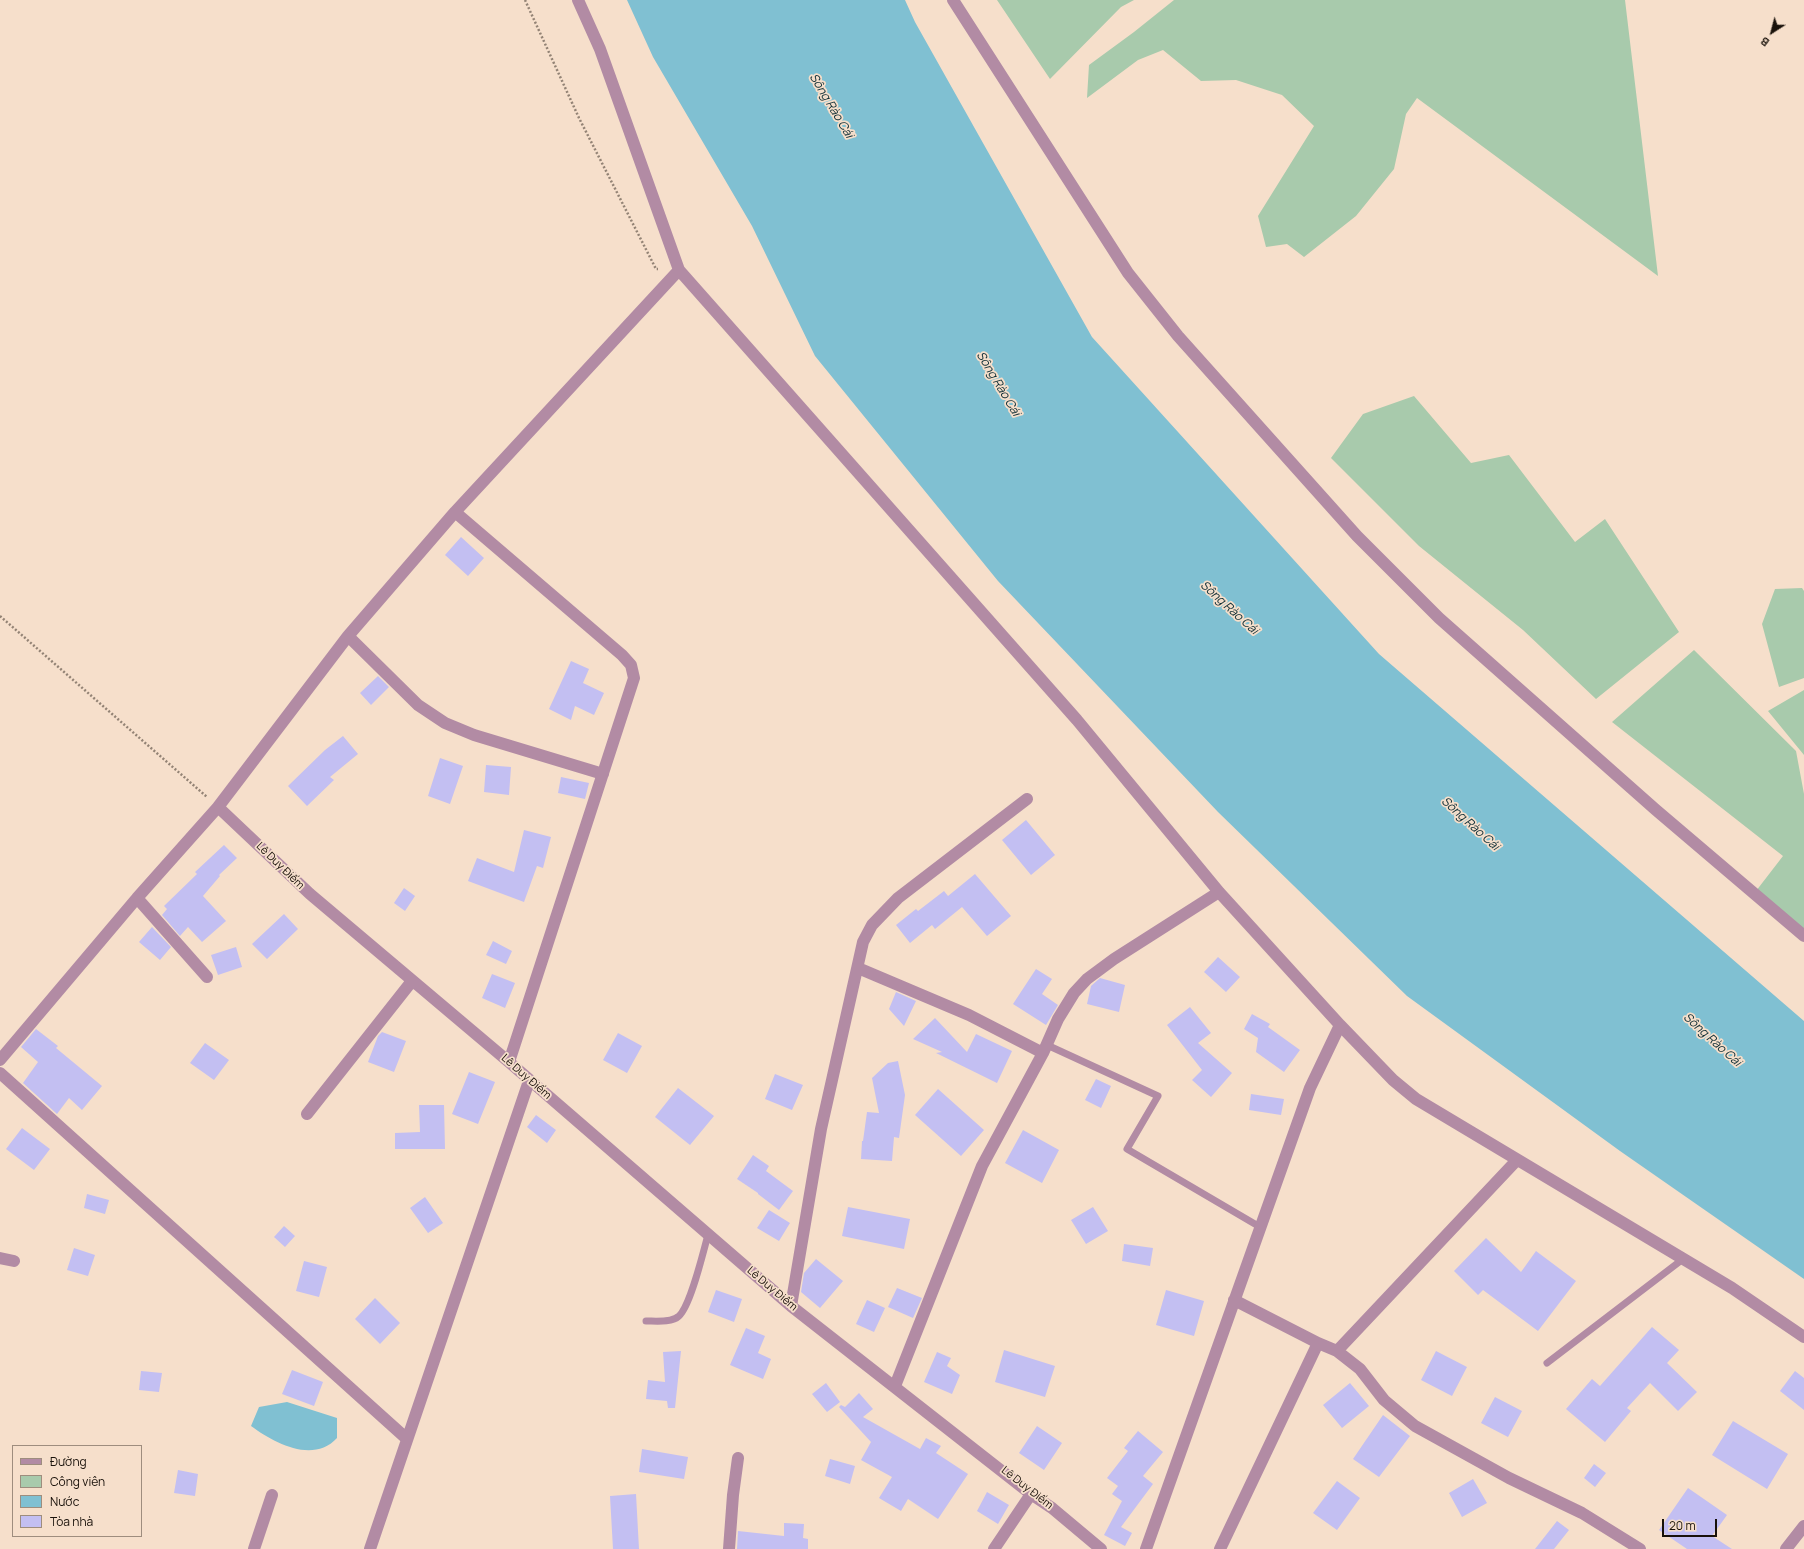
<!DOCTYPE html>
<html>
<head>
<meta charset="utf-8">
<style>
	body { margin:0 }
	#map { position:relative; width:1804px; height:1549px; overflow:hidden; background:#f6dfcb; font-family:Manrope,sans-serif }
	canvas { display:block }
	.legend { position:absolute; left:12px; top:1445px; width:130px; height:92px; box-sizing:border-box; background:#f6dfcb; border:1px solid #9e8d7e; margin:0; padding:5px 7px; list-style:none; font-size:12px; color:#19110a }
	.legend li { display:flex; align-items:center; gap:8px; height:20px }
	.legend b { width:20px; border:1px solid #9e8d7e }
	.north { position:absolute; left:1752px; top:12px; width:40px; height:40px; -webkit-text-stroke:3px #f6dfcb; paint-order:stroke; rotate:216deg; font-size:11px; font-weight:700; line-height:16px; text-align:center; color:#19110a }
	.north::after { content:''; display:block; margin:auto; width:14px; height:18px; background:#19110a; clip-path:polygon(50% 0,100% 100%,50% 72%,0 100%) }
	.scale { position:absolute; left:1662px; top:1519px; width:55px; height:18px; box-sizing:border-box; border:2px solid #19110a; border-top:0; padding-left:5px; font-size:12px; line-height:14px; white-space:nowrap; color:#19110a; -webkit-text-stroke:3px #f6dfcb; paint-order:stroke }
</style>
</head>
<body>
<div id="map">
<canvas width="1804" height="1549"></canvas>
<ul class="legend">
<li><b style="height:5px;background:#b28ba4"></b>Đường</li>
<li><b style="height:11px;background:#a8caac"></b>Công viên</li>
<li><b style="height:11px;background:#80c0d2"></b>Nước</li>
<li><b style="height:11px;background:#c3bff2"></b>Tòa nhà</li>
</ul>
<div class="north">B</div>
<div class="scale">20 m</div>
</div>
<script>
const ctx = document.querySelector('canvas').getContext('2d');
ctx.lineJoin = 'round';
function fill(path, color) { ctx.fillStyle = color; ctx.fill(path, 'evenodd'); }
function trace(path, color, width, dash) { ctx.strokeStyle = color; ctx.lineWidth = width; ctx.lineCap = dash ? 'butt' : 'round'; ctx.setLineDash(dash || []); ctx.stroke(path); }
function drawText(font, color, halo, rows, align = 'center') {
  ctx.font = font + ' Manrope,sans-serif'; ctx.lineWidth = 3.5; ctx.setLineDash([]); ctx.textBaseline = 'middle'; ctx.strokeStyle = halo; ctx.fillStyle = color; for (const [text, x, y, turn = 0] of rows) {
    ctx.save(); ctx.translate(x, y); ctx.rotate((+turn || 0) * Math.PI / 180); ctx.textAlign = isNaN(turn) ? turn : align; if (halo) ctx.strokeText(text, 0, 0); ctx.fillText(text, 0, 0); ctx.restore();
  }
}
fill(new Path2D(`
	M997,0H1134L1121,7L1050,79Z
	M1174,0H1625L1658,276L1417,98L1406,114L1394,169L1356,216L1304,257L1287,244L1266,247L1258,216L1314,126L1282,95L1236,80L1201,81L1163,50L1138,60L1087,98L1089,65L1134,32Z
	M1414,396L1471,463L1509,455L1575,542L1605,519L1679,632L1596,699L1523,630L1419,546L1331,458L1363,414Z
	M1802,588L1804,591V678L1779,687L1762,624L1775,589Z
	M1694,650L1796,751L1804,794V929L1756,891L1783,856L1612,722Z
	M1804,690V755L1768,711Z`), '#a8caac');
fill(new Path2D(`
	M627,0H905L915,22L1092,337L1379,654L1804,1021V1279L1620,1151L1407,996L1218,812L998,581L815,356L752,226L653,57Z
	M287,1402L337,1418V1438C313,1464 274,1443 251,1426L259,1407Z`), '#80c0d2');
fill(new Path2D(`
	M461,537L484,558L468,576L445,555Z
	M571,661L589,669L583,683L604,693L594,715L575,706L571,720L549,709Z
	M378,676L389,687L371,705L360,693Z
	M343,736L358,754L330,777L334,780L307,806L288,786L325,750Z
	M440,758L463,766L450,804L428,796Z
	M486,765L511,767L509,795L484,792Z
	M561,777L589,783L585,799L558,793Z
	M1026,820L1055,855L1031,875L1002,840Z
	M524,830L551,837L543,868L537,866L524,902L468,881L477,858L514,872Z
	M224,845L237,858L219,875L220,876L203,896L226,921L202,942L188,927L180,936L162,915L167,909L164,906L197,874L195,872Z
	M975,874L1011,916L987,936L962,907L935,929L932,925L910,943L896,925L916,909L918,911L944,891L948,896Z
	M404,888L415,896L405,911L394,903Z
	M284,914L298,929L267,959L252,944Z
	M152,927L171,947L160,960L139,942Z
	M493,941L512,951L506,964L486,955Z
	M236,947L242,967L218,975L211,955Z
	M1218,957L1240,977L1226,992L1204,972Z
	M1036,969L1052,979L1042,994L1058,1005L1046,1025L1013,1004Z
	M492,974L515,983L505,1008L482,998Z
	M1100,978L1125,985L1119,1012L1087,1004L1091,986Z
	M896,992L916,1001L904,1026L889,1009Z
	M1190,1007L1211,1033L1198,1043L1232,1073L1211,1097L1192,1080L1202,1070L1167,1025Z
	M1252,1014L1270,1024L1268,1027L1300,1050L1284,1072L1256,1052L1258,1038L1244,1029Z
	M935,1018L967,1052L976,1034L1012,1051L997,1083L936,1053L942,1052L913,1039Z
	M36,1029L58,1046L56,1048L102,1086L82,1110L69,1098L57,1114L23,1083L38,1062L21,1047Z
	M382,1032L406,1041L394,1072L368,1062L378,1036Z
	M618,1033L642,1046L627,1073L603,1060Z
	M205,1043L229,1060L214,1080L190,1063Z
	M898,1061L905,1095L899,1138L894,1137L892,1161L861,1159L862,1141H863L867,1112L879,1113L872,1078L888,1063Z
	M469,1072L495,1082L478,1124L452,1114Z
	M775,1074L803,1085L792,1110L765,1099Z
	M1096,1079L1111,1086L1101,1108L1085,1100Z
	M678,1088L714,1116L690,1145L655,1117Z
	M938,1089L984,1130L961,1156L915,1115Z
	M1251,1094L1284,1099L1281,1115L1249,1110Z
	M419,1105H444L445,1149H395V1133L420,1132Z
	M536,1115L556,1130L547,1143L527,1127Z
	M22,1128L50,1149L34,1170L6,1149Z
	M1023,1130L1059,1150L1042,1183L1005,1163Z
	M753,1155L769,1166L766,1171L793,1191L779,1210L758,1194V1193L737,1179Z
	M87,1194L109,1200L105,1214L84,1208Z
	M425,1197L443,1223L428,1233L410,1208Z
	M848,1207L910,1219L904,1249L842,1236Z
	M1093,1207L1108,1231L1086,1244L1071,1220Z
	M769,1210L790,1223L779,1241L757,1228Z
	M284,1226L295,1236L285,1247L274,1237Z
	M1486,1238L1521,1272L1536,1251L1576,1281L1538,1331L1483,1290L1478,1295L1454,1271Z
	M1124,1244L1153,1248L1150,1266L1122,1261Z
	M74,1248L95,1255L88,1276L67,1270Z
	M816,1259L843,1281L820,1308L801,1292L804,1273Z
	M304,1261L327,1267L319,1297L296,1291Z
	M897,1288L922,1298L913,1318L888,1307Z
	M716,1290L742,1299L734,1322L708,1312Z
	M1166,1290L1204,1301L1194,1336L1156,1325Z
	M375,1298L400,1323L380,1344L355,1319Z
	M867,1300L885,1308L874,1332L856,1324Z
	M1652,1327L1679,1350L1667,1363L1697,1392L1678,1411L1650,1383L1627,1408L1631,1411L1605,1442L1566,1409L1592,1379L1600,1386Z
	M746,1328L765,1336L758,1353L771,1359L763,1379L730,1365Z
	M1004,1350L1055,1366L1045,1397L995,1382Z
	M681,1351L675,1408H668L667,1401L646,1399L648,1380L665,1382L663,1352Z
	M1436,1351L1467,1367L1452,1396L1421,1380Z
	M937,1352L951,1358L947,1366L960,1375L952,1394L924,1382Z
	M292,1370L323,1382L314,1406L282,1394Z
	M141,1371L162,1373L159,1392L139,1390Z
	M1795,1371L1804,1378V1410L1780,1391Z
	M826,1383L840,1402L827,1412L812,1394Z
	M1350,1383L1369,1406L1342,1428L1323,1405Z
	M859,1393L873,1409L863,1417L920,1449L926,1438L941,1446L936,1453L968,1474L938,1519L908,1499L901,1511L879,1498L892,1477L861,1460L871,1442L839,1407L841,1405L845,1407Z
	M1495,1397L1522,1411L1508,1437L1481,1423Z
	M1383,1415L1410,1436L1379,1477L1353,1459Z
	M1733,1421L1788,1454L1767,1489L1712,1455Z
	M1037,1426L1062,1443L1044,1470L1019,1453Z
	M1138,1431L1163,1452L1143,1476L1153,1484L1121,1527L1132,1533L1125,1546L1104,1535L1122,1501L1112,1494L1118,1486L1107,1478L1128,1451L1124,1448Z
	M642,1449L688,1457L684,1479L639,1472Z
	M830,1459L855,1466L850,1484L825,1476Z
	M1594,1464L1606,1473L1595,1487L1584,1478Z
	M178,1470L198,1474L195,1496L174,1493Z
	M1473,1479L1487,1503L1462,1517L1449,1493Z
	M1337,1481L1360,1498L1337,1530L1313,1513Z
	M1688,1488L1727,1515L1712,1536L1732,1549H1687L1659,1530Z
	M987,1492L1009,1505L998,1524L977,1511Z
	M636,1494L639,1549H613L610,1496Z
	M1557,1521L1569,1530L1554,1549H1535Z
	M784,1523L804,1524L803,1538L808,1539V1549H737L738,1531L784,1536Z`), '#c3bff2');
trace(new Path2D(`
	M525,0L579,118L656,269H658
	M0,616L207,797`), '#938375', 2.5, [2, 2]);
trace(new Path2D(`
	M1047,1045L1158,1096L1127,1149L1260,1227
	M646,1321C655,1321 672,1323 679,1316C691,1305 703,1252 708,1235
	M1547,1363L1683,1259`), '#b28ba4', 7);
trace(new Path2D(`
	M578,0L600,49L679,270L1077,720L1219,892L1340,1025L1393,1080L1416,1099L1732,1288L1804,1337
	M953,0L1128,273L1178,336L1357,536L1439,618L1656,810L1804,936
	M455,512L622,655L631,665L634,678L509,1062
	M348,636L418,705L445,723L474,735L603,774
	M218,807L348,636L455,512L679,270
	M137,898L207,977
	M858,968L969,1015L1043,1053
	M0,1060L137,898L218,807L310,894L509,1062L791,1306L1031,1494L1052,1508L1101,1549
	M0,1073L407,1439
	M307,1114L412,981
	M0,1258L14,1261
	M1234,1300L1318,1343L1337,1351L1360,1369L1384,1400L1415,1426L1509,1478L1582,1513L1640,1549
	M791,1306L821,1129L863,942L872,925L898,898L1027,799
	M1337,1351L1517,1160
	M895,1386L982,1166L1043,1053L1058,1019L1074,993L1087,979L1114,959L1219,892
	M254,1549L272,1495
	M370,1549L529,1081
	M729,1549L733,1495L738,1458
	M994,1549L1031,1494
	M1146,1549L1310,1088L1340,1025
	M1220,1549L1318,1343
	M1786,1549L1804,1526`), '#b28ba4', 12);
drawText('11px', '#19110a', '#f6dfcb', [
	["Lê Duy Điếm",280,866,44],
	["Lê Duy Điếm",526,1077,41],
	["Lê Duy Điếm",772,1289,40],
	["Lê Duy Điếm",1027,1488,38]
]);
drawText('italic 12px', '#0e2e36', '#f6dfcb', [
	["Sông Rào Cái",831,106,59],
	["Sông Rào Cái",998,384,59],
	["Sông Rào Cái",1229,608,42],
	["Sông Rào Cái",1470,824,42],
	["Sông Rào Cái",1712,1040,42]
]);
</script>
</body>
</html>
